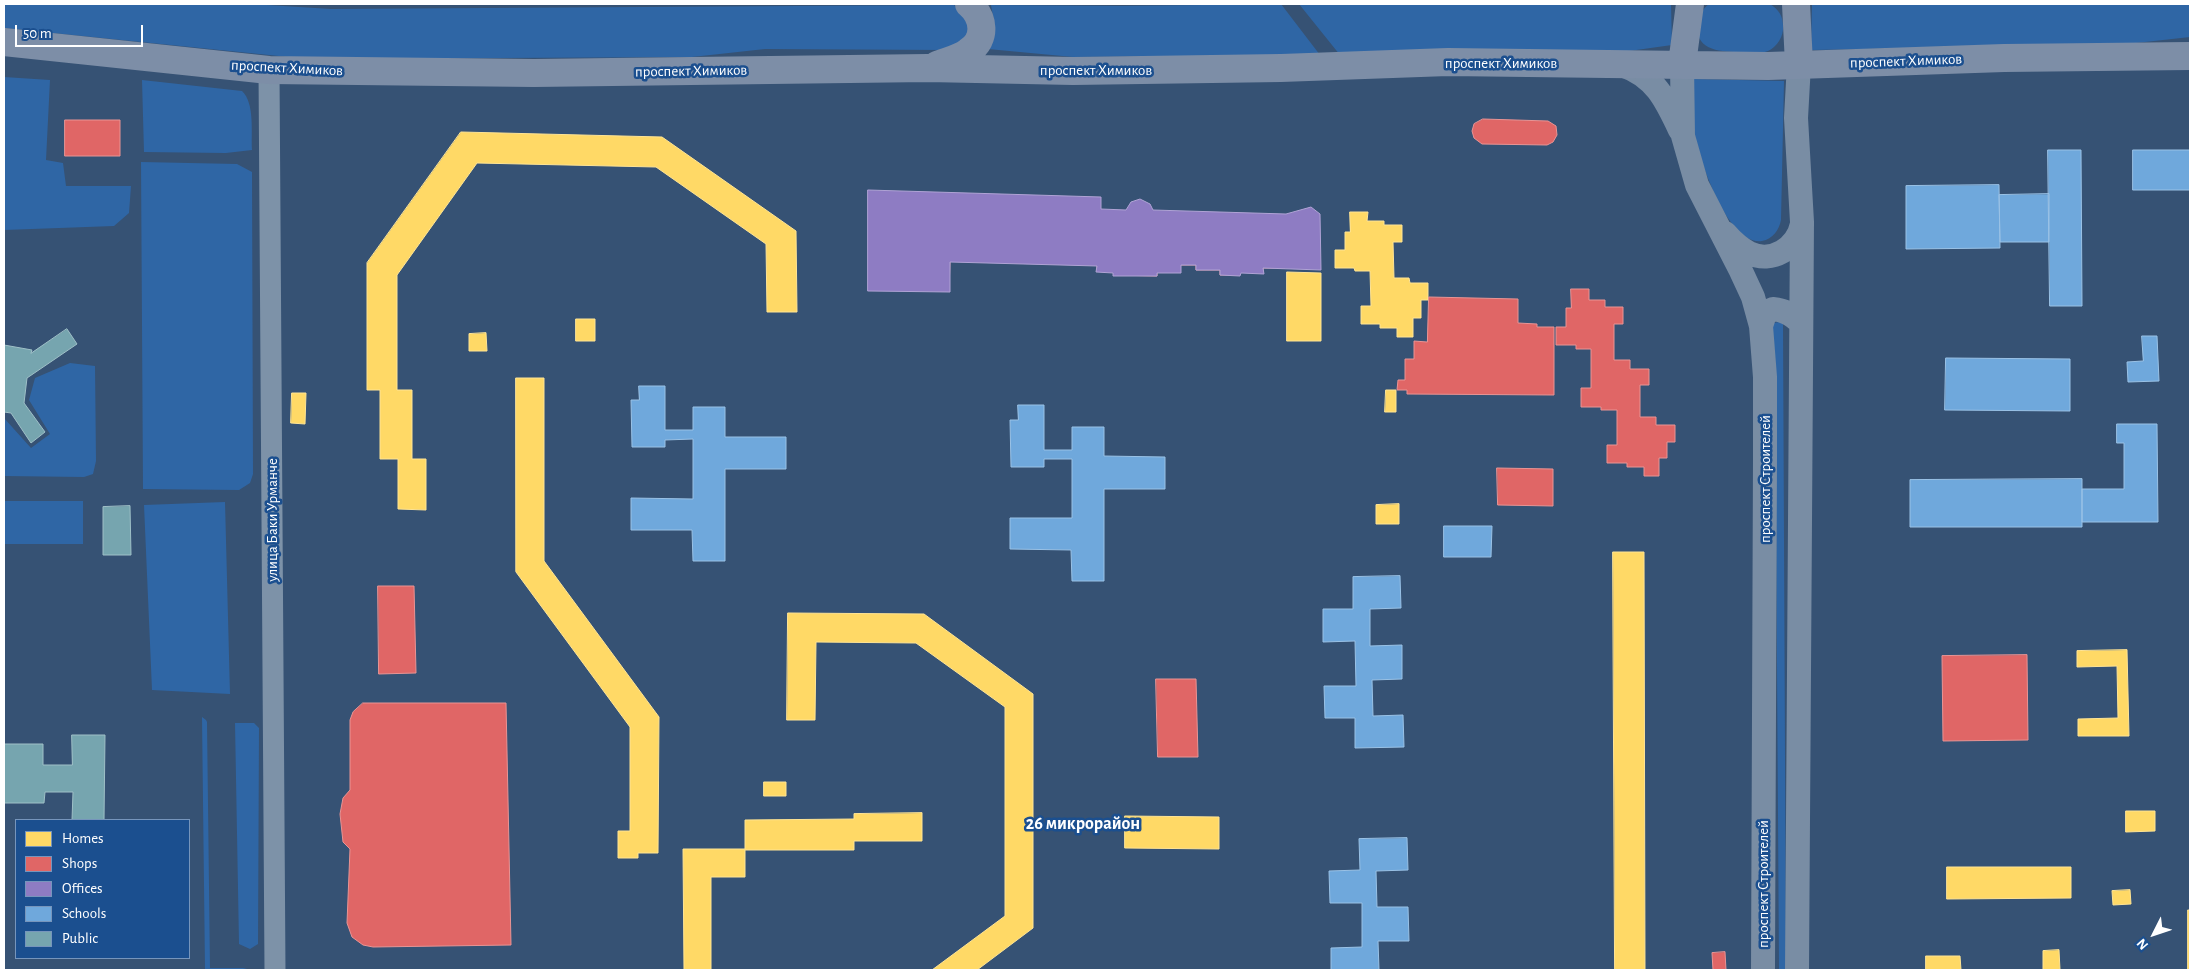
<!DOCTYPE html>
<html>
<head>
<meta charset="utf-8">
<style>
	body { margin:0 }
	#map { position:relative; width:2194px; height:974px; overflow:hidden; background:#365274; font-family:"Alegreya Sans",sans-serif }
	canvas { display:block }
	.frame { position:absolute; inset:0; border:5px solid #fff; pointer-events:none }
	.legend { position:absolute; left:15px; top:819px; width:175px; height:140px; box-sizing:border-box; background:#1b4f8f; border:1px solid #7695bc; margin:0; padding:6px 9px; list-style:none; font-size:15px; color:#fff }
	.legend li { display:flex; align-items:center; gap:10px; height:25px }
	.legend b { width:25px; border:1px solid #7695bc }
	.north { position:absolute; left:2129px; top:909px; width:50px; height:50px; -webkit-text-stroke:4px #1b4f8f; paint-order:stroke; rotate:229deg; font-size:14px; font-weight:700; line-height:20px; text-align:center; color:#fff }
	.north::after { content:''; display:block; margin:auto; width:18px; height:22px; background:#fff; clip-path:polygon(50% 0,100% 100%,50% 72%,0 100%) }
	.scale { position:absolute; left:15px; top:25px; width:128px; height:22px; box-sizing:border-box; border:2px solid #fff; border-top:0; padding-left:6px; font-size:15px; line-height:18px; white-space:nowrap; color:#fff; -webkit-text-stroke:4px #1b4f8f; paint-order:stroke }
</style>
</head>
<body>
<div id="map">
<canvas width="2194" height="974"></canvas>
<div class="frame"></div>
<ul class="legend">
<li><b style="height:14px;background:#ffd966"></b>Homes</li>
<li><b style="height:14px;background:#e06666"></b>Shops</li>
<li><b style="height:14px;background:#8e7cc3"></b>Offices</li>
<li><b style="height:14px;background:#6fa8dc"></b>Schools</li>
<li><b style="height:14px;background:#76a5af"></b>Public</li>
</ul>
<div class="north">N</div>
<div class="scale">50 m</div>
</div>
<script>
const ctx = document.querySelector('canvas').getContext('2d');
ctx.lineJoin = 'round';
function fill(path, color) { ctx.fillStyle = color; ctx.fill(path, 'evenodd'); }
function trace(path, color, width, dash) { ctx.strokeStyle = color; ctx.lineWidth = width; ctx.lineCap = dash ? 'butt' : 'round'; ctx.setLineDash(dash || []); ctx.stroke(path); }
function drawText(font, color, halo, rows, align = 'center') {
  ctx.font = font + ' "Alegreya Sans",sans-serif'; ctx.lineWidth = 5; ctx.setLineDash([]); ctx.textBaseline = 'middle'; ctx.strokeStyle = halo; ctx.fillStyle = color; for (const [text, x, y, turn = 0] of rows) {
    ctx.save(); ctx.translate(x, y); ctx.rotate((+turn || 0) * Math.PI / 180); ctx.textAlign = isNaN(turn) ? turn : align; if (halo) ctx.strokeText(text, 0, 0); ctx.fillText(text, 0, 0); ctx.restore();
  }
}
fill(new Path2D(`
	M4,4H251L331,9L954,5L968,17V40L947,50L765,49L692,57L308,59L4,28Z
	M1281,4L1320,55L1073,57L988,49L995,27L991,5L1121,6Z
	M1299,4H1671L1672,45L1629,51L1340,55Z
	M1709,4H1770C1779,10 1783,16 1783,26C1784,36 1777,47 1768,51C1761,54 1752,52 1745,52C1728,52 1695,53 1698,27C1699,18 1701,10 1709,4Z
	M1812,4H2190V37L2127,44L1811,50Z
	M4,77L50,80L46,160L63,163L66,186H131L129,213L114,226L4,230Z
	M1693,79L1784,81L1781,220C1779,230 1773,239 1762,241C1729,246 1702,166 1696,141C1691,121 1693,99 1693,79Z
	M142,80L242,91C255,103 251,133 252,150L226,153L144,152Z
	M141,162L237,164L252,172L253,474L250,483L239,490L143,489Z
	M1779,322L1783,323L1786,970H1779L1775,355L1771,328L1774,323Z
	M70,363L95,366L96,461L93,474L84,477L4,476V418L31,448L50,434L29,400L35,378Z
	M4,501H83V544H4Z
	M225,502L230,694L152,690L144,505Z
	M202,717L206,720L207,722L210,968H243L251,970H205Z
	M235,723H254L259,728L258,944L250,949L239,944Z`), '#2f66a5');
const homes = new Path2D(`
	M461,132L662,137L796,231L797,312H767L766,244L656,167L477,163L397,275V390H412V459H426V510L398,509V459H380V390H367V263Z
	M1350,212H1368L1367,221H1384V225H1402V242H1393L1394,278H1409L1410,283H1428V300H1421V318H1413V337H1397V328H1380V324H1361V306H1371L1370,271H1355L1354,268H1335V250H1345V232H1350Z
	M1287,272L1321,273V341H1287Z
	M576,319H595V341H576Z
	M486,333L487,351H469V334Z
	M516,378H544V561L659,717L658,853H638V858H618V831H630V727L516,572Z
	M1386,390H1396V412H1385Z
	M292,393H306L305,424L291,423Z
	M1399,504V524H1376V505Z
	M1613,552H1644L1645,970H1615Z
	M788,613L924,614L1033,694V928L977,970H932L1005,916V707L916,643L816,642L815,720H787Z
	M2127,650L2129,736H2078V719L2118,718L2117,666L2077,667V651Z
	M764,782H786V796H764Z
	M2126,811H2155V831L2126,832Z
	M922,813V841H854V850H745V877H711V970H684L683,849H745V820L854,819V814Z
	M1125,816L1219,817V849L1125,848Z
	M1947,867H2071V898L1947,899Z
	M2130,890L2131,904L2113,905L2112,891Z
	M2188,910H2190V970H2188Z
	M2059,950L2060,970H2043V951Z
	M1926,956H1960L1961,970H1926Z`);
fill(homes, '#ffd966');
trace(homes, '#ffe494', 1);
const shops = new Path2D(`
	M1483,119L1548,121L1556,126L1557,135L1553,142L1547,145L1482,144L1474,138L1472,131L1474,124Z
	M65,120H120V156H65Z
	M934,209L980,210L989,215L1009,217L1015,211L1081,213L1087,219L1097,221L1101,227L1109,228L1118,220H1177L1186,226H1193L1200,221H1261L1270,227H1279L1280,239H1284L1285,268H1263V273L1240,272V275H1220V270H1196V265H1180V272H1157V276L1114,275V272L1097,271V265L950,261L949,291L911,290V222H915L916,215H925Z
	M1571,289H1589V300H1605V307H1623V324H1614V360H1630V369H1649V385H1640V417H1656V425H1675V442H1667V458H1659V476H1644V467H1627V463H1607V445H1617V410H1601V407H1581V388H1591V349H1576V345H1556V327H1566V308H1571Z
	M1429,297L1518,299V323L1537,324V327H1554V395L1407,394V390H1397L1398,380H1405V359H1414V341L1427,342Z
	M1497,468L1553,469V506L1498,505Z
	M378,586H414L416,673L379,674Z
	M2027,655L2028,740L1943,741L1942,656Z
	M1156,679H1196L1198,757H1158Z
	M363,703H506L511,945L373,947L363,945L352,937L347,923L350,849L343,842L340,814L343,798L350,790V720L353,712Z
	M1725,952L1726,970H1713L1712,953Z`);
fill(shops, '#e06666');
trace(shops, '#e99494', 1);
const offices = new Path2D(`
	M868,190L1101,197V209L1126,210L1131,202L1140,199L1150,204L1153,210L1286,214L1311,207L1320,214L1321,270L1263,268L1264,274L1241,273L1240,276L1220,275V270H1196V265H1181V273H1157V276H1113V273L1096,272L1097,266L950,262V292L868,291Z`);
fill(offices, '#8e7cc3');
trace(offices, '#b0a3d5', 1);
const schools = new Path2D(`
	M2048,150H2081L2082,306H2050Z
	M2133,150H2190V190H2133Z
	M1999,185L2000,248L1906,249V186Z
	M2049,194V242H2000L1999,195Z
	M2142,336H2157L2159,381L2128,382L2127,362L2143,361Z
	M1946,358L2070,359V411L1945,410Z
	M639,386H665V430H693V407H725V437H786V469H725V561H693L692,530H631V498L693,499V439L665,440V447H632L631,400H639Z
	M1018,405H1044V450H1072V427H1104V456L1165,457V489H1104V581H1072L1071,550L1010,549V518H1072V459H1044V467H1011L1010,420H1018Z
	M2117,424H2157L2158,522H2082V489H2124V443H2117Z
	M2082,479V527H1910V480Z
	M1444,526H1492L1491,557H1444Z
	M1400,576L1401,608L1370,609V646L1402,645V679L1372,680L1373,716L1403,715L1404,747L1355,748V718H1325L1324,686H1356L1355,641L1323,642V609H1353V577Z
	M1407,838L1408,870L1376,871L1377,907H1408L1409,941H1378L1379,970H1331V948L1362,947V903H1330L1329,871L1360,870L1359,839Z`);
fill(schools, '#6fa8dc');
trace(schools, '#9ac2e6', 1);
const public = new Path2D(`
	M67,329L77,344L27,378L24,403L45,432L31,443L11,413L4,412V345L32,350L31,353Z
	M130,506L131,555H103V507Z
	M72,735H105L104,820H72L73,792H45L44,803H4V744H43V765H72Z`);
fill(public, '#76a5af');
trace(public, '#9fc0c7', 1);
trace(new Path2D(`
	M269,70L275,970`), '#7d92a8', 21);
trace(new Path2D(`
	M1682,64L1683,136L1697,185L1740,269L1753,297L1761,326L1765,377V458L1763,970
	M1622,65C1655,76 1666,100 1680,130
	M1725,233C1732,241 1739,248 1749,253C1772,264 1797,248 1802,224
	M1761,326L1765,314L1773,309C1785,310 1792,315 1801,323
	M1797,970L1802,222L1796,118L1799,64`), '#798da4', 24);
trace(new Path2D(`
	M1796,4L1799,64
	M4,42L269,70L534,73L928,68L1073,71L1281,68L1448,62L1768,66L2004,58L2190,56
	M1682,64L1690,4
	M937,65C947,61 961,58 969,51C987,39 984,17 969,4`), '#7d8ea7', 28);
drawText('15px', '#fff', '#1b4f8f', [
	["проспект Химиков",1906,61,-2],
	["проспект Химиков",1501,63],
	["проспект Химиков",287,68,3],
	["проспект Химиков",1096,70],
	["проспект Химиков",691,71,-1],
	["проспект Строителей",1765,479,-90],
	["улица Баки Урманче",272,520,-90],
	["проспект Строителей",1763,884,-90]
]);
drawText('bold 18px', '#fff', '#1b4f8f', [
	["26 микрорайон",1083,824]
]);
</script>
</body>
</html>
